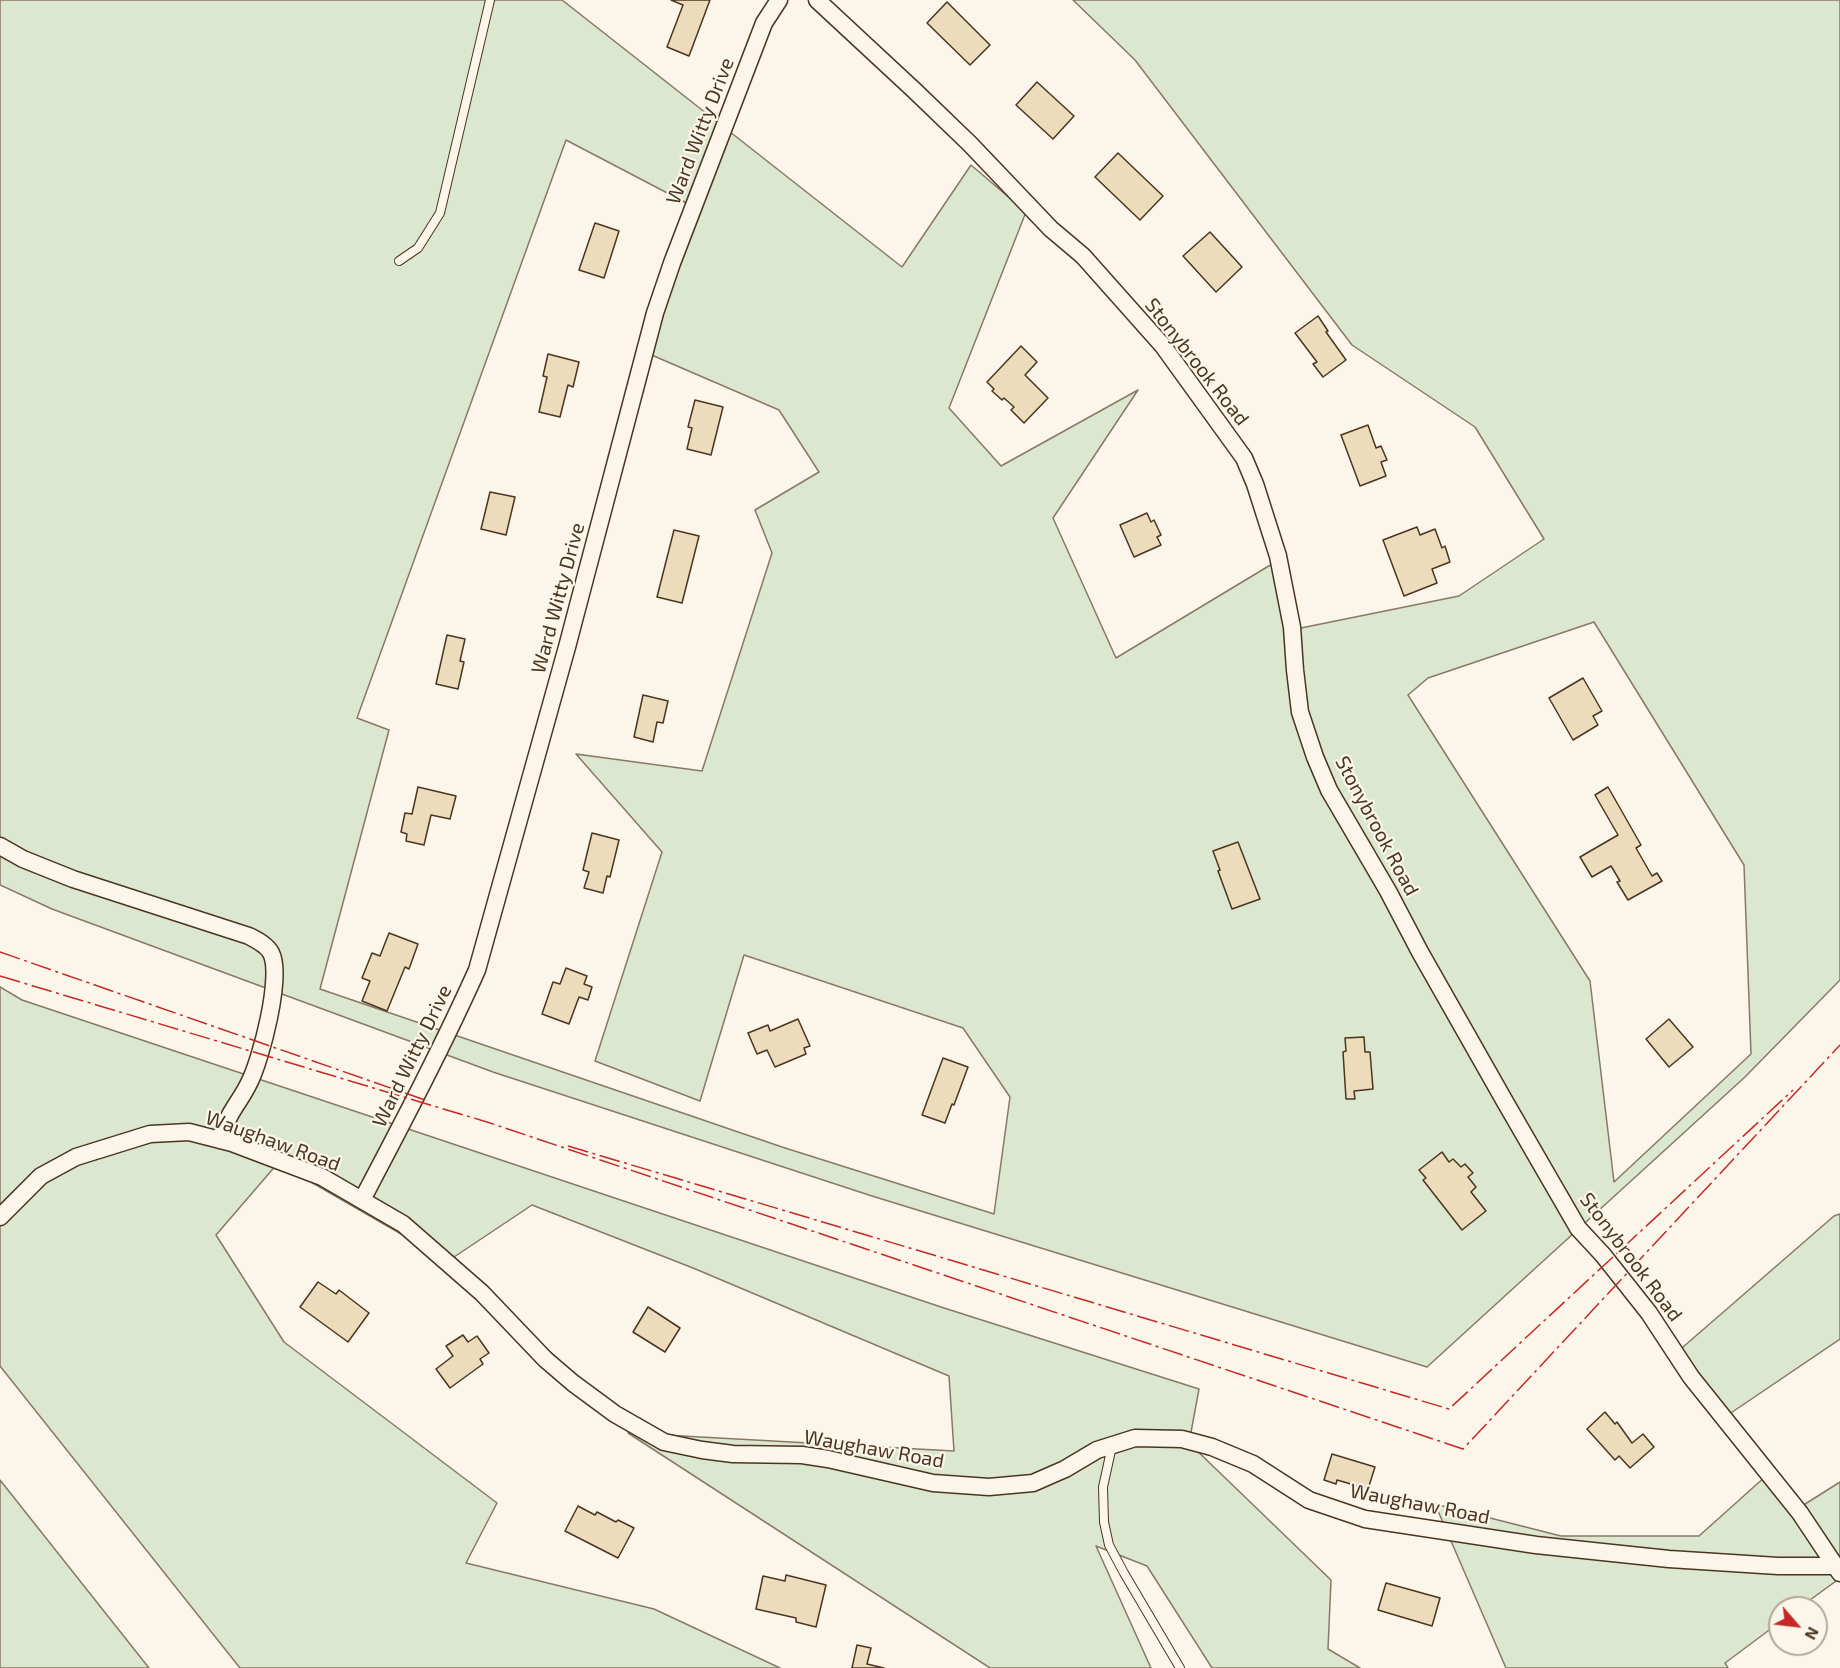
<!DOCTYPE html>
<html>
<head>
<meta charset="utf-8">
<style>
	body { margin:0 }
	#map { position:relative; width:1840px; height:1668px; overflow:hidden; background:#fbf6e9; font-family:"Exo 2",sans-serif }
	canvas { display:block }
	.north { position:absolute; left:1768px; top:1596px; width:60px; height:60px; box-sizing:border-box; background:#fbf6e9; border:2px solid #b4a999; border-radius:50%; rotate:118deg; font-size:16px; font-weight:700; line-height:24px; text-align:center; color:#4a3520 }
	.north::after { content:''; display:block; margin:auto; width:21px; height:27px; background:#c62828; clip-path:polygon(50% 0,100% 100%,50% 72%,0 100%) }
</style>
</head>
<body>
<div id="map">
<canvas width="1840" height="1668"></canvas>
<div class="north">N</div>
</div>
<script>
const ctx = document.querySelector('canvas').getContext('2d');
ctx.lineJoin = 'round';
function fill(path, color) { ctx.fillStyle = color; ctx.fill(path, 'evenodd'); }
function trace(path, color, width, dash) { ctx.strokeStyle = color; ctx.lineWidth = width; ctx.lineCap = dash ? 'butt' : 'round'; ctx.setLineDash(dash || []); ctx.stroke(path); }
function drawText(font, color, halo, rows, align = 'center') {
  ctx.font = font + ' "Exo 2",sans-serif'; ctx.lineWidth = 4.5; ctx.setLineDash([]); ctx.textBaseline = 'middle'; ctx.strokeStyle = halo; ctx.fillStyle = color; for (const [text, x, y, turn = 0] of rows) {
    ctx.save(); ctx.translate(x, y); ctx.rotate((+turn || 0) * Math.PI / 180); ctx.textAlign = isNaN(turn) ? turn : align; if (halo) ctx.strokeText(text, 0, 0); ctx.fillText(text, 0, 0); ctx.restore();
  }
}
const green = new Path2D(`
	M0,0H562L902,267L971,165L1026,212L949,408L1001,466L1138,390L1053,518L1116,658L1277,561L1291,630L1459,596L1544,539L1475,427L1352,345L1135,60L1073,0H1840V980L1745,1077L1427,1367L872,1196L493,1072L52,909L0,885ZM566,140L696,208L647,353L779,410L819,472L755,510L772,553L702,771L576,754L662,852L595,1061L700,1101L744,955L963,1028L1010,1097L994,1214L782,1147L320,989L389,730L357,718ZM1594,622L1744,865L1751,1054L1614,1182L1590,981L1408,695L1428,678Z
	M0,987L22,1000L944,1308L1199,1389L1189,1443L1331,1580L1328,1649L1360,1668H1212L1147,1566L1096,1546L1151,1668H990L628,1433L954,1451L949,1376L693,1268L532,1205L448,1261L278,1163L216,1235L284,1342L497,1503L466,1563L654,1609L780,1668H240L0,1366Z
	M1840,1214V1339L1722,1419L1675,1354L1834,1216Z
	M1766,1476L1794,1511L1840,1482V1578L1799,1608H1780V1622L1725,1663L1728,1668H1506L1435,1504L1561,1536H1699Z
	M0,1480L149,1668H0Z`);
fill(green, '#dce7d0');
trace(green, '#887966', 1.5);
const building = new Path2D(`
	M671,0H710L689,56L667,47L683,5Z
	M947,2L990,45L970,65L927,23Z
	M1037,82L1074,116L1053,139L1016,105Z
	M1118,153L1163,196L1140,220L1095,177Z
	M595,223L619,231L604,278L579,270Z
	M1210,232L1242,267L1216,292L1183,256Z
	M1318,316L1328,331L1326,332L1346,360L1323,377L1313,364L1317,362L1295,333Z
	M1021,346L1037,362L1025,375L1048,398L1024,423L1011,410L1014,407L1004,398L1002,400L992,391L994,389L987,382Z
	M548,354L579,362L573,387L568,385L560,417L539,412L547,377L543,376Z
	M695,400L723,407L711,455L687,449L692,428L688,427Z
	M1368,425L1376,448L1381,446L1387,460L1381,462L1386,476L1360,486L1341,435Z
	M490,492L515,497L506,535L481,529Z
	M1147,513L1151,522L1154,520L1161,535L1157,537L1161,545L1134,557L1120,525Z
	M1417,527L1420,535L1435,529L1442,548L1445,546L1450,562L1432,569L1437,583L1404,596L1383,540Z
	M674,530L699,536L682,603L657,597Z
	M447,635L465,639L460,661L464,662L458,689L436,684Z
	M1583,678L1602,711L1593,716L1598,725L1573,740L1549,698Z
	M643,695L668,701L663,723L657,722L653,742L634,737Z
	M418,787L456,796L450,819L431,815L424,845L406,841L407,834L401,832L405,813L412,814Z
	M1608,787L1641,845L1636,848L1652,876L1657,873L1662,881L1628,900L1617,882L1620,881L1611,866L1592,877L1580,857L1618,835L1595,795Z
	M592,833L619,840L610,877L607,876L603,893L584,888L589,872L583,870Z
	M1238,842L1260,899L1232,909L1218,871L1220,870L1213,851Z
	M389,933L418,944L409,969L405,967L387,1011L362,1001L370,981L362,978L372,953L380,956Z
	M566,968L587,976L584,984L592,987L588,1000L579,997L569,1024L542,1014L553,982L560,984Z
	M798,1019L810,1046L804,1048L806,1054L775,1067L767,1050L757,1054L748,1033L768,1025L770,1031Z
	M1669,1019L1693,1047L1669,1067L1646,1039Z
	M1364,1037L1365,1052H1370L1373,1089L1354,1091L1355,1099H1346L1343,1052L1346,1051L1345,1038Z
	M943,1058L968,1067L954,1105L952,1104L945,1123L922,1115Z
	M1442,1152L1449,1162L1453,1159L1461,1167L1465,1164L1473,1173L1468,1177L1476,1187L1471,1192L1486,1211L1462,1230L1423,1180L1426,1178L1419,1170Z
	M318,1282L336,1294L339,1290L369,1313L348,1342L300,1307Z
	M648,1307L680,1328L665,1352L633,1332Z
	M463,1335L468,1342L477,1336L489,1353L480,1359L483,1364L450,1388L436,1369L453,1356L446,1346Z
	M1605,1412L1615,1424L1617,1422L1632,1443L1643,1434L1654,1447L1630,1468L1619,1456L1615,1460L1587,1429Z
	M1332,1454L1375,1467L1368,1489L1337,1480L1336,1484L1324,1480Z
	M578,1506L595,1515L597,1512L616,1522L618,1520L634,1528L618,1558L565,1531Z
	M786,1575L826,1585L816,1627L796,1622V1618L756,1609L763,1576L785,1581Z
	M1386,1583L1440,1598L1432,1626L1378,1610Z
	M857,1645L871,1648L867,1664L884,1668H852Z`);
fill(building, '#ecdcbc');
trace(building, '#4a3520', 1.5);
const service = new Path2D(`
	M399,261L418,248L440,213L490,0
	M1112,1446L1103,1487L1104,1522L1109,1545L1124,1573L1180,1668`);
const minor = new Path2D(`
	M817,0L915,91L970,144L1051,229L1083,256L1163,346L1244,458L1255,484L1278,556L1292,627L1295,670L1300,712L1315,757L1329,790L1388,891L1420,952L1504,1100L1578,1228L1603,1255L1649,1313L1691,1377L1800,1513L1840,1573
	M0,846L23,859L73,879L249,936C257,940 267,945 271,953C283,975 261,1060 249,1083C244,1094 236,1104 230,1115C226,1123 223,1132 220,1140
	M362,1200C402,1124 442,1048 477,970L567,647L655,313L672,263L764,23L779,0
	M0,1217L41,1176L76,1157L150,1134L189,1132L232,1143L322,1177L403,1224L482,1293L545,1359L573,1383L615,1414L664,1442L702,1450L733,1454L802,1455L828,1459L933,1483L989,1487L1033,1483L1065,1469L1097,1450L1135,1438L1182,1439L1212,1447L1253,1464L1309,1500L1365,1519L1536,1545L1669,1559L1778,1566H1835`);
trace(service, '#4a3520', 10);
trace(minor, '#4a3520', 19);
trace(service, '#fbf6e9', 8);
trace(minor, '#fbf6e9', 16);
trace(new Path2D(`
	M0,952L428,1101
	M0,976L487,1122L1463,1449L1840,1045
	M568,1146L1449,1409L1793,1090`), '#c62828', 1.5, [21, 4.5, 3, 4.5]);
drawText('20px', '#4a3520', '#fbf6e9', [
	["Ward Witty Drive",700,131,-69],
	["Stonybrook Road",1197,362,52],
	["Ward Witty Drive",558,598,-75],
	["Stonybrook Road",1377,826,62],
	["Ward Witty Drive",412,1056,-64],
	["Waughaw Road",273,1141,20],
	["Stonybrook Road",1631,1257,53],
	["Waughaw Road",874,1449,10],
	["Waughaw Road",1420,1504,11]
]);
</script>
</body>
</html>
